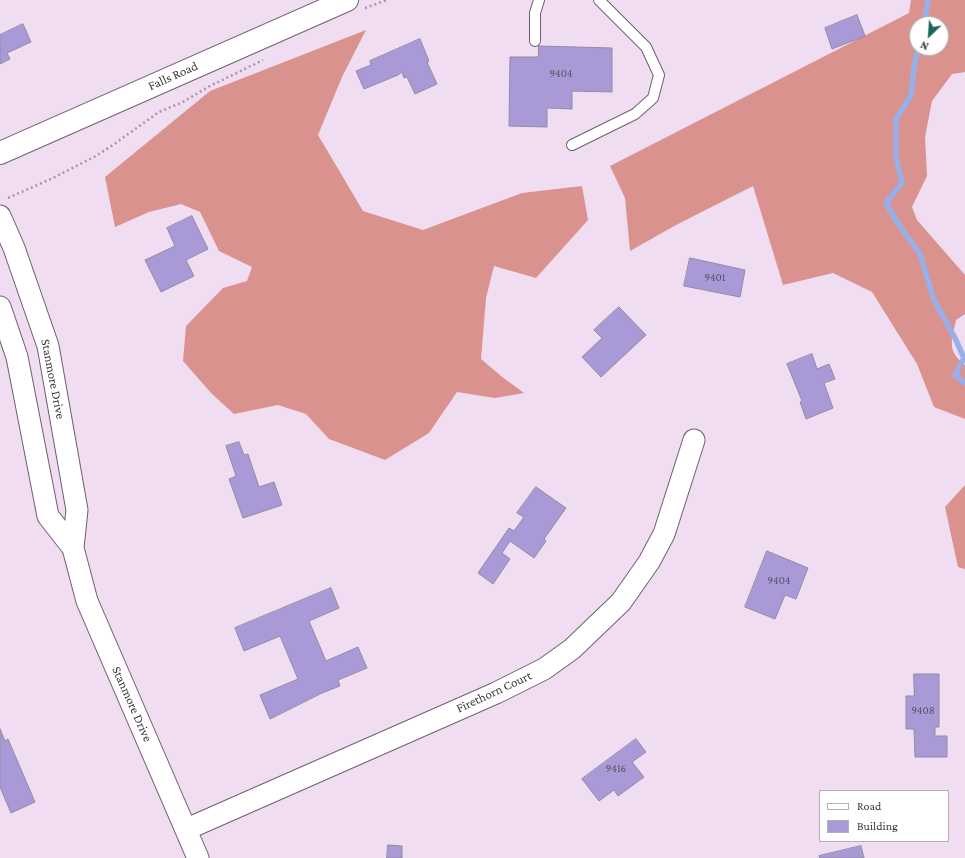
<!DOCTYPE html>
<html>
<head>
<meta charset="utf-8">
<style>
	body { margin:0 }
	#map { position:relative; width:965px; height:858px; overflow:hidden; background:#f0ddf1; font-family:"Crimson Pro",serif }
	canvas { display:block }
	.legend { position:absolute; left:819px; top:790px; width:130px; height:52px; box-sizing:border-box; background:#fff; border:1px solid #b3afb3; margin:0; padding:5px 7px; list-style:none; font-size:12px; color:#403841 }
	.legend li { display:flex; align-items:center; gap:8px; height:20px }
	.legend b { width:20px; border:1px solid #b3afb3 }
	.north { position:absolute; left:909px; top:16px; width:40px; height:40px; box-sizing:border-box; background:#fff; border:1px solid #b3afb3; border-radius:50%; rotate:205deg; font-size:11px; font-weight:700; line-height:16px; text-align:center; color:#403841 }
	.north::after { content:''; display:block; margin:auto; width:14px; height:18px; background:#1d655a; clip-path:polygon(50% 0,100% 100%,50% 72%,0 100%) }
</style>
</head>
<body>
<div id="map">
<canvas width="965" height="858"></canvas>
<ul class="legend">
<li><b style="height:5px;background:#fff"></b>Road</li>
<li><b style="height:11px;background:#a99ad7"></b>Building</li>
</ul>
<div class="north">N</div>
</div>
<script>
const ctx = document.querySelector('canvas').getContext('2d');
ctx.lineJoin = 'round';
function fill(path, color) { ctx.fillStyle = color; ctx.fill(path, 'evenodd'); }
function trace(path, color, width, dash) { ctx.strokeStyle = color; ctx.lineWidth = width; ctx.lineCap = dash ? 'butt' : 'round'; ctx.setLineDash(dash || []); ctx.stroke(path); }
function drawText(font, color, halo, rows, align = 'center') {
  ctx.font = font + ' "Crimson Pro",serif'; ctx.lineWidth = 4; ctx.setLineDash([]); ctx.textBaseline = 'middle'; ctx.strokeStyle = halo; ctx.fillStyle = color; for (const [text, x, y, turn = 0] of rows) {
    ctx.save(); ctx.translate(x, y); ctx.rotate((+turn || 0) * Math.PI / 180); ctx.textAlign = isNaN(turn) ? turn : align; if (halo) ctx.strokeText(text, 0, 0); ctx.fillText(text, 0, 0); ctx.restore();
  }
}
fill(new Path2D(`
	M911,0H965V72L952,74L932,101L925,137L927,176L912,207L917,220L965,275V314L956,320C952,341 946,350 965,365V419L934,407L917,364L872,292L833,273L783,285L753,186L676,225L630,251L625,198L610,166L909,13ZM917,24H941V48H917Z
	M366,30L342,77L318,135L363,211L423,230L522,193L582,186L588,220L536,278L494,266L486,298L481,359L501,376L524,393L495,398L457,392L429,433L385,460L329,439L306,414L278,405L234,414L212,394L183,361L186,326L223,288L247,281L252,267L219,251L200,212L181,204L149,212L115,227L105,177L210,91Z
	M965,485V569L958,567L945,507Z`), '#da928f');
trace(new Path2D(`
	M924,24L928,0
	M918,48L914,68L911,96L896,119V157L902,183L886,203L897,222L920,254L934,300L955,338L964,358L955,375L965,383`), '#98b0ea', 5.5);
const building = new Path2D(`
	M857,15L865,36L832,49L825,28Z
	M23,24L31,42L7,53L10,59L0,64V35Z
	M420,39L429,61L427,62L437,84L415,94L407,77L404,78L402,72L398,75L364,89L356,71L371,65L370,61Z
	M539,46L612,48V92L572,91V109L547,108V127L509,126L510,57H538Z
	M192,216L208,249L186,260L194,276L161,292L145,260L175,246L167,228Z
	M690,258L745,270L740,297L684,286Z
	M619,307L646,335L601,377L582,357L602,338L594,330Z
	M812,354L817,369L829,364L835,379L824,383L833,408L806,419L800,402L802,401L787,364Z
	M239,442L244,455L248,454L259,487L274,482L282,505L243,518L229,479L236,476L226,446Z
	M536,487L566,508L544,539L546,541L534,558L510,541L502,553L510,559L493,584L478,573L509,528L514,531L524,517L517,513Z
	M767,551L808,568L796,599L785,595L775,619L745,607Z
	M331,588L339,608L309,621L326,661L358,647L367,668L338,680L340,686L322,693L270,719L260,695L298,679L280,636L244,651L235,628Z
	M914,674H939V727H935V736H947V757H915L914,729H906V696H914Z
	M0,729L5,741L8,739L35,802L11,813L0,787Z
	M636,739L646,752L632,762L644,777L618,796L614,790L599,801L582,779Z
	M388,845L402,846V858H387Z
	M861,846L864,858H820L819,856Z`);
fill(building, '#a99ad7');
trace(building, '#908ba2', 1);
const lane = new Path2D(`
	M535,41V13L539,0
	M572,145L635,114L653,98L659,75L646,47L599,0`);
const street = new Path2D(`
	M0,216L14,248L48,346L77,510L73,548L87,601L198,858
	M0,307L17,357L48,516L73,548
	M187,829L496,693L544,669L572,649L621,602L649,562L664,534L694,440`);
const secondary = new Path2D(`
	M0,153L347,0`);
trace(lane, '#705f71', 12);
trace(street, '#705f71', 23);
trace(secondary, '#705f71', 24);
trace(new Path2D(`
	M365,8L387,0
	M8,198L53,178L94,157L110,147L159,112L183,102L208,87L263,60`), '#a597a6', 2.5, [2, 3]);
trace(lane, '#fff', 10);
trace(street, '#fff', 21);
trace(secondary, '#fff', 22);
drawText('11px', '#5a5066', null, [
	["9404",561,74],
	["9401",715,278],
	["9404",779,581],
	["9408",923,711],
	["9416",616,769]
]);
drawText('13px', '#403841', '#fff', [
	["Falls Road",173,76,-24],
	["Stanmore Drive",53,379,79],
	["Firethorn Court",494,692,-25],
	["Stanmore Drive",132,704,66]
]);
</script>
</body>
</html>
